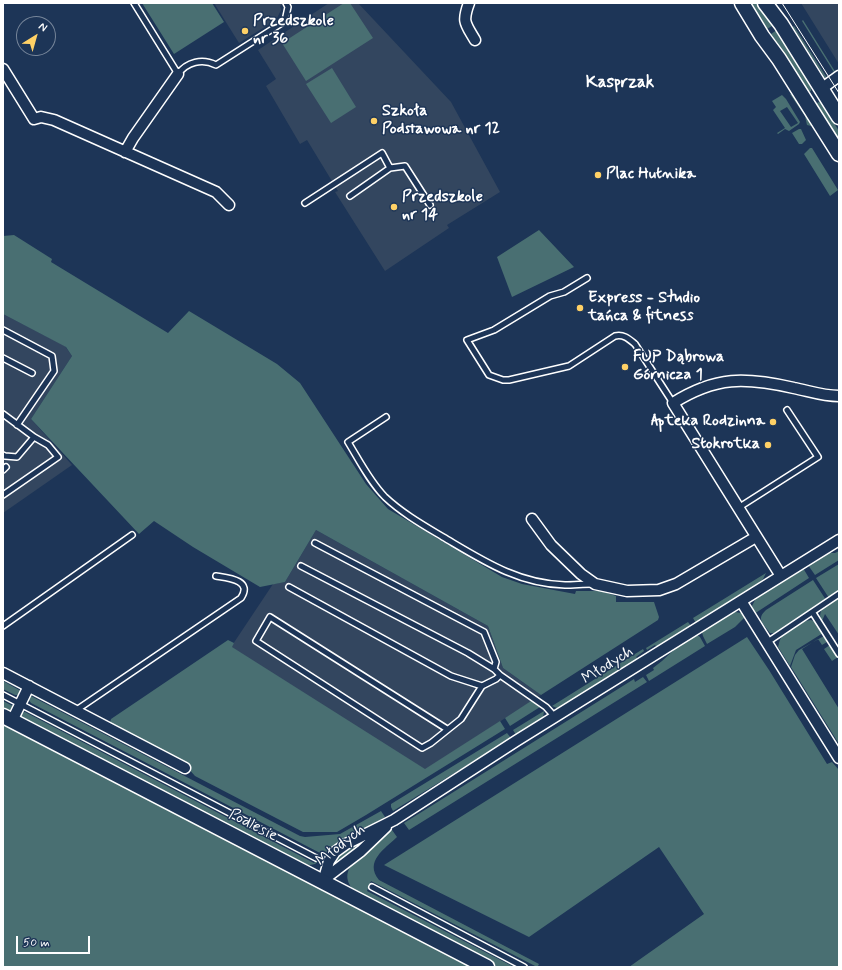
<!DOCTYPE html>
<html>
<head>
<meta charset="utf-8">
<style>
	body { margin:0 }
	#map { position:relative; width:842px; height:970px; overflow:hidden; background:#1d3557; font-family:Mynerve,sans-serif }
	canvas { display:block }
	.frame { position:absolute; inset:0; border:4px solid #fff; pointer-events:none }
	.north { position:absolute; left:16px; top:16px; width:40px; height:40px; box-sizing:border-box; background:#1d3557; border:1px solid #77869a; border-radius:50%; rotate:37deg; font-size:11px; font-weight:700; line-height:16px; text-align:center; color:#fff }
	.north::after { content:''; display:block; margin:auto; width:14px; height:18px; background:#ffd166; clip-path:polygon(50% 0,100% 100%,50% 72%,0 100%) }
	.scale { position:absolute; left:16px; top:936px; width:74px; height:18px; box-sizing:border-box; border:2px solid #fff; border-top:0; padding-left:5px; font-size:12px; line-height:14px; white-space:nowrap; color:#fff; -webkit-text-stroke:3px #1d3557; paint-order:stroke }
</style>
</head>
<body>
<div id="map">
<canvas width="842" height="970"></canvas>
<div class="frame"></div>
<div class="north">N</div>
<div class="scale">50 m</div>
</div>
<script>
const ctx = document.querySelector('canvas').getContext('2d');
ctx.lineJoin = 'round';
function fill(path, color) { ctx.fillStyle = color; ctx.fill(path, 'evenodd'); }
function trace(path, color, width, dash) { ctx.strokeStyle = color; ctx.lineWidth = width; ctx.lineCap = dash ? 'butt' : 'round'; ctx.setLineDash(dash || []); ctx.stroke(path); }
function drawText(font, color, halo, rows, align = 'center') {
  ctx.font = font + ' Mynerve,sans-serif'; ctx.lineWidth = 3; ctx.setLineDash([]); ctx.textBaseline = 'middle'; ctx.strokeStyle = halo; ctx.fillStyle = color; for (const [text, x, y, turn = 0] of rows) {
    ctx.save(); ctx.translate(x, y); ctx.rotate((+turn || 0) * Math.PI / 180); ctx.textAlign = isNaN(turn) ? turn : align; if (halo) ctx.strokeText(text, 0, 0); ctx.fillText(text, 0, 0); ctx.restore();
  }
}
fill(new Path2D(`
	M214,3H285L280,6L281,10L276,20L239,43Z
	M329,3H358L451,102L500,192L447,225L449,228L385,271L335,192L338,191L307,140L300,144L266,86L276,79L258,50Z
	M801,3H839V64Z
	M3,314L65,346L72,356L31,419L72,465L3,513Z
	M316,530L488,626L503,668L541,695L425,770L231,647L273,584L285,582Z`), '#33465f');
fill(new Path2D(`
	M142,3H212L224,22L174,54Z
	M344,3H350L373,38L306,81L282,43Z
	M747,3H758L777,23L762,32Z
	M803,20L836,73L835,74L802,21Z
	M794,26L827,78H825L793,27Z
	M780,28L811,88V91L808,92L765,38Z
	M332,68L356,107L331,123L306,84Z
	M790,94L794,95L812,122L811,126L807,125L805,116Z
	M782,95L786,99L800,122L799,124L789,131L785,129L778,134L777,133L785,128L773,110L776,107L772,101ZM787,107L798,123L791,127L780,111Z
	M819,102L821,103L839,131V144L815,104Z
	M799,129H801L806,140L802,144H799L792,133Z
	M810,148H812L838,190L830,196L804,154Z
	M539,230L574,267L512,297L497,257Z
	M14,235L52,259L51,262L168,333L189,311L277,364L300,383L366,484L388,509L502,577L522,584L575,594L576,591H601L616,596V602H654L659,617L658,620L541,695L503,668L488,626L316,530L285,582L260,587L193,547L154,521L139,534L31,419L72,356L66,347L3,314V236Z
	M839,551V560L815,575L808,565L827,553H835Z
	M839,564V591L829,598L816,578Z
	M803,568L809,578L754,614L752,606L756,598Z
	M766,573L763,579L758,584L696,623L693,618Z
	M813,580L826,600L780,631L774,633H770C763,623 756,619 766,610Z
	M839,597V635L825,614L822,621C819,616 820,612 823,608Z
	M735,612L741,613L745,617L735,627L707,644L703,636L702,632L731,613Z
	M811,620L816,622L823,633L796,650L790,666L778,647C779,644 779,641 781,638C784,632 803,620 811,620Z
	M688,622L691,626L657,647L655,645L647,650L646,648Z
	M697,635L700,637L705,646L649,681L646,675L654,670L653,668L662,661L678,646Z
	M824,636L827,642L822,645L818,639L802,649L839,709V744L791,667L795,655L799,650Z
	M747,637L769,670L827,764L832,762L839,770V967H629L704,914L659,847L529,937L384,865Z
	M228,640L234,643L232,647L425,769L500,721L505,729L366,815L337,832H303L195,776L187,767L109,726L111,719Z
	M830,645L838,657L832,661L824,649Z
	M643,649L644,651L636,657L638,659L561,707L557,708L552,706Z
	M643,677L647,682L409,830L404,823L634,679L635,682Z
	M3,681L21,691L19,695H15L3,689Z
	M29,695L300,836L305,837L340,834L381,811L385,817L336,846L315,864L310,865L301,864L20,717L21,713L25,712L314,863L322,854L31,703L28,699Z
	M3,701L13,706L11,711L9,712L3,709Z
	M531,701L540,707L510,726L505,718Z
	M544,711L543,718L516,735L513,730Z
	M3,722L475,967H3Z
	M507,733L511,738L393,811L391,807V804Z
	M392,830L397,837C385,849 364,861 379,880L539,964L538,966L537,967L371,881L367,891L514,967H498L360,896C349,887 343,878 351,865L384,835Z
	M372,836L363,845L332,867C338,849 356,844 372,836Z`), '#496f72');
const lane = new Path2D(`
	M134,3L178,74C187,62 202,58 216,65L285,21L288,7L286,3
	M350,196L390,168
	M305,203L382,153L390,168L405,166L430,205
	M587,278L564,292L550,296L494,330L467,340L489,375L503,380H509L569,366L615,336C624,334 629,339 635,344L673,403
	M3,330L52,356L54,371L17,425
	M3,358L32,373
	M3,414L34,437L17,457L5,456L3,455
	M386,417L348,442C359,460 370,482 385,497C402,513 423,525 443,537C482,560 518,584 565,585C574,585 583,584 592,584
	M3,470L6,467
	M3,495L58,457L48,445L34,437
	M738,508L818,457L787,410
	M315,543L484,632L496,662L494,669
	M301,566L468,653L494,669L500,675
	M289,587L451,676L482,686
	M813,613L839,654
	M3,626L132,535
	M766,643L839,594
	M3,695L316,858
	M75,711L241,598C253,580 228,578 216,576
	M447,729L270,617L256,641L422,748L431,743L461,719L482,686L496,679L500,675L546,707L555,717
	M372,887L524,967`);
const street = new Path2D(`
	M469,3C462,22 465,23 475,40
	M3,69L34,119L41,117L54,120L216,192L229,205
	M821,89L839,76
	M125,152L133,138L178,74
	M532,519L551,545L581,574L595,584L627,591L659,590L676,584L756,537
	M781,576L673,403C716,376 745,377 794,388C809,391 823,396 839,396
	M741,601L839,758
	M3,673L185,768
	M12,721L29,686
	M323,882L329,861L335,852L346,844L394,820L516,741L839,540
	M323,882L327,877L361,851L386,827`);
const secondary = new Path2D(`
	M742,3L762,36L779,59L839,154
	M765,3L781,24L839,117
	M3,716L487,967`);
trace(lane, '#fff', 8);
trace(street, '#fff', 13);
trace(secondary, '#fff', 17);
trace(lane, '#1d3557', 5);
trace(street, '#1d3557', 10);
trace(secondary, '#1d3557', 14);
trace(new Path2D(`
	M782,3L839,93`), '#fff', 1);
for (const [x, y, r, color] of [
	[245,31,4,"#ffd166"],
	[374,121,4,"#ffd166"],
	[598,175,4,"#ffd166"],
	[394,207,4,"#ffd166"],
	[580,308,4,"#ffd166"],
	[625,367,4,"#ffd166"],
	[773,422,4,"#ffd166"],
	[768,445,4,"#ffd166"]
]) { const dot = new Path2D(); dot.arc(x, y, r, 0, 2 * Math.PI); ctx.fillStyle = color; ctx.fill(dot); trace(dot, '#1d3557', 1.5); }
drawText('bold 16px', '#fff', '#1d3557', [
	["Przedszkole",253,22],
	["nr 36",253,40],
	["Szkoła",382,112],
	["Podstawowa nr 12",382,130],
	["Plac Hutnika",606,175],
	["Przedszkole",402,198],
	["nr 14",402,216],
	["Express - Studio",588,299],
	["tańca & fitness",588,317],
	["FUP Dąbrowa",633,358],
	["Górnicza 1",633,376],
	["Apteka Rodzinna",765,422,"right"],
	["Stokrotka",760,445,"right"]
], 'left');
drawText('16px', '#fff', '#1d3557', [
	["Młodych",608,666,-32],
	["Podlesie",253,826,27],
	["Młodych",341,846,-38]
]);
drawText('bold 17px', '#fff', '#1d3557', [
	["Kasprzak",620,83]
]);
</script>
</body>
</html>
